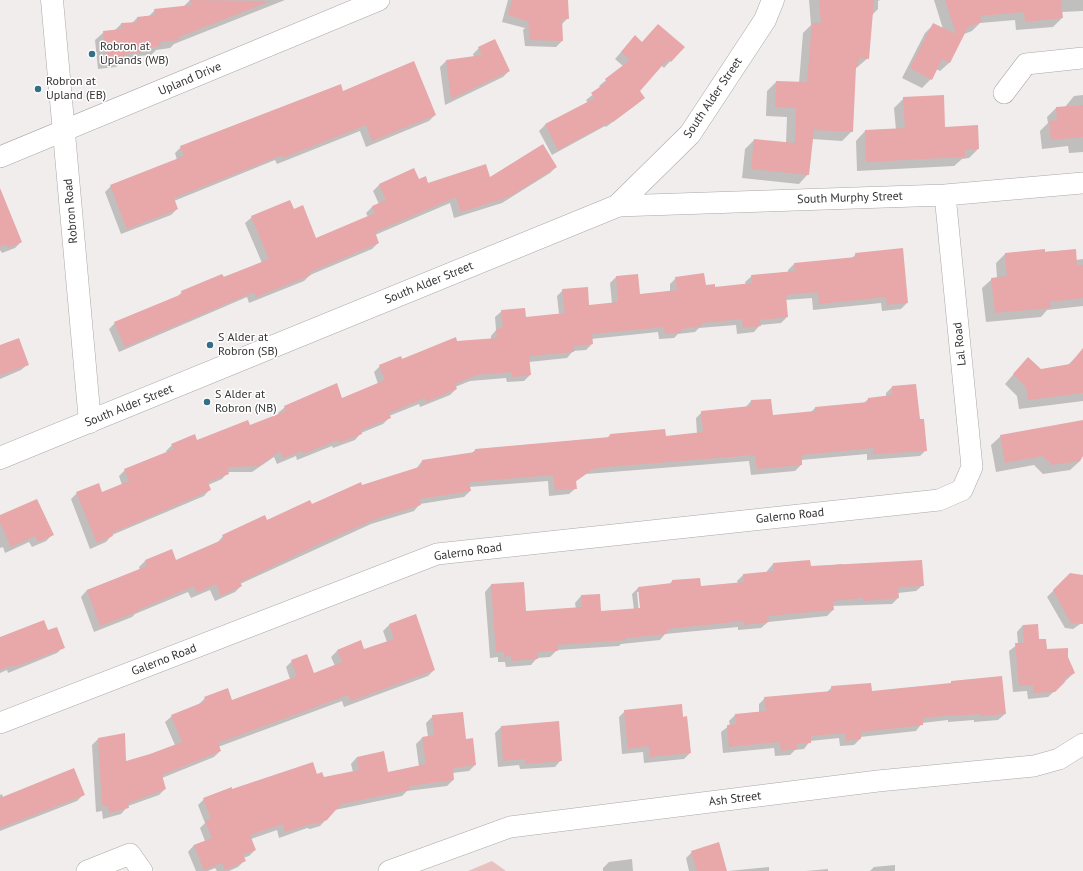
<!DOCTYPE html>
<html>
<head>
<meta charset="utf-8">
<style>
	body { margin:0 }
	canvas { display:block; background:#f1eded }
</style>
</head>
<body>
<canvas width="1083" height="871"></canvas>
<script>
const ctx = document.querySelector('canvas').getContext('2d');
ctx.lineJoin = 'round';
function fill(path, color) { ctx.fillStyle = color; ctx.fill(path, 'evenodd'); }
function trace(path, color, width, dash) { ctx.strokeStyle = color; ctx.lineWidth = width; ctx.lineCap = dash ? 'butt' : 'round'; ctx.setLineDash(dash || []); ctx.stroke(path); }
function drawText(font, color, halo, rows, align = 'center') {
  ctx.font = font + ' "PT Sans",sans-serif'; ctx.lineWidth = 3; ctx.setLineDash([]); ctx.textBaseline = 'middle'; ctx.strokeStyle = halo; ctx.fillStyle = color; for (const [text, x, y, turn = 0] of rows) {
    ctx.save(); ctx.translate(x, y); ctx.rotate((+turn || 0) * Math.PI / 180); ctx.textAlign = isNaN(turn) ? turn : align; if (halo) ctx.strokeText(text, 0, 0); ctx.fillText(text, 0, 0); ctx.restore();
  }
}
fill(new Path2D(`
	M492,861L506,871H468Z`), '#eac1c1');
fill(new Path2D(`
	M190,0H285L174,44L170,48L156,50L151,55L138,56L134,60L121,62L116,67L98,69L95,40L104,32L115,30L121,24L132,23L137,18L149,16L155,10L183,7Z
	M508,0H567L568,18L562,24V41L556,47L525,46L523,30L525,28L502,22Z
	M809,0H880L878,1V9L872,15L868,58L855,69L852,131L842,141L812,139L808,174L799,184L742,178L745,149L754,140L786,143L787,117L766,116L767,91L776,82L799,83L803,33L811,25Z
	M934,0H1083V11L1061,12L1062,18L1053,27L1016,30L1015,20L980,23L972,31L964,34L949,63L940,71L936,69L931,79L922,88L902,78L925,33L934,24L943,29Z
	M629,43L683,47L664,68L661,65L638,91L644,98L637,104L606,127L605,126L552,155L539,131L545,125L588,103L586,100L601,88L599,86L623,66L615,59Z
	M479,48L509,71L503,77L445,105L440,67L446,61L474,57L473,54Z
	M343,92L435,115L429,121L366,147L360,131L277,164L275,160L174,201L177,209L171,215L121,234L105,192L111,186L177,160L175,153L181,147Z
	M1083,95V152L1069,153L1068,146L1042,149L1040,131L1048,123L1047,117L1056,108L1065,107L1074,96Z
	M904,98L944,128L978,149L969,158L962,159L954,166L857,171L856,141L865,131L896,130L894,108Z
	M556,167L550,173L502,203L454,218L450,203L375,235L378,243L372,249L310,275L304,281L249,303L247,297L119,352L109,329L115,323L177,297L182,292L262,263L245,223L252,217L294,210L315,239L368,217L366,213L372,207L379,204L373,191L380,184L418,181L428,184L490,178Z
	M0,211L21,242L15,248L2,253L0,250Z
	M1075,250L1076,260L1083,259V306L1047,310L1041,317L986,322L982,288L992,279L997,278L996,263L1005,254Z
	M856,254L907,303L901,309L882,311L881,303L813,310L812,298L785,300L787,317L781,323L760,325L754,332L737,334L736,325L699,328L695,332L678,334L674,338L659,339L658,332L591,339L592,344L586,350L573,351L567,358L529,362L530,375L524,381L507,382L506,378L470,381L455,387L456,389L450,395L420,407L419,404L389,416V418L383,424L361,433L355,440L333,448L332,446L297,460L296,456L277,464L274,457L252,472H228L222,479L208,485L210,489L204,496L112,535L106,542L90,549L71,499L77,493H102L122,485L119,476L125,470L167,453L166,451L172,445L197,441L249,427L279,415L278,413L285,407L341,399L378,384L374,372L380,366L457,342L491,339V336L496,330L495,317L502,311L525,318L559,314L557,296L563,290L588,307L612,304L610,283L616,277L637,275L639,295L670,292V284L676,278L714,288L746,285L745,282L752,276L788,273V270L794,264L851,259Z
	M0,346L28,364L21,370L0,379Z
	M1083,350V401L1019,409L1017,396L1005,384L1019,368L1041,370L1068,365Z
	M892,387L919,420L926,450L920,456L867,460V454L801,460V465L795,471L751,475L749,461L599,473L586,474L575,482L576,488L569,494L549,496L548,481L469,487L470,491L464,497L420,504L414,511L371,524L240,584L241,586L235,592L215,601L210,590L191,598L188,592L135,614L132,617L94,632L81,597L87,590L140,570L139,567L145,561L171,550L176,561L217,543L223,536L362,486L416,469L422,461L471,454L475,450L606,439L610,435L665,437L697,434L696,418L702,412L745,408L751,401L770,400L772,416L810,413L815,408L864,403L868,399L886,397V393Z
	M1083,421V454L1080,461L1070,470L1043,474L1034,465L996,472L991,445L1001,436Z
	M0,516L52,535L46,541L32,547L29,542L5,553L3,547L0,548Z
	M773,564L810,567L843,564L844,566L923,585L916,591L898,593V598L892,604L832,606L833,610L827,616L768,622L761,628L738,630V627L665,634L660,640L621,644L619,646L557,650L550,657L537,658L531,665L506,667L505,662H498V657L490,658L485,592L491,585L525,612L576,609L575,603L581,596L600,612L634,610L632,594L638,588L669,585L672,581L700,588L738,584L737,581L743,575L767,573V571ZM637,592H639L641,613L639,614Z
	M1070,574L1083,576V622L1073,629L1065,628L1047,597Z
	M389,625L434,670L428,676L344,707L342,701L218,747L220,751L214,757L162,778L165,789L159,795L128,806L121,814L103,819L102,811L96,812L92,745L98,739L125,762L150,755L175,745L165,722L172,716L199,704L205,698L232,702L290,679L286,667L292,661L313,674L335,666L331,657L338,650H364L387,642L383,631Z
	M1023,625H1037L1038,640L1046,650L1067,658L1074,673L1048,697L1028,699L1027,691L1013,692L1009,651L1018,644L1017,632Z
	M47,631L63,647L57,653L8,673L7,670L0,673V640Z
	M952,682L1005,714L998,720L974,722V720L948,722V720L922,723L916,731L860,737V739L854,745L840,746L839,738L810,741L804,749L795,750L790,755L775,756L774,748L723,753L721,732L730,725L729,721L735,715L759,712V704L765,698L827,692L832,687L871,692L948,685Z
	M625,711L682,718L690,753L684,759L644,763L643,752L622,754L619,717Z
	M433,716L465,740L475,765L469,771L452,773L453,780L447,786L407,791L402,796L335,810L320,826L310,829L307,828L279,838L277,830L251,839L255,850L249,856L243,858L244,861L238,867L229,871H217L215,868L208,871H196L188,852L194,845L205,841L200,828L205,823L198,805L204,799L232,790L316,775L324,778L353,772L351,764L357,757L387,773L419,767L416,744L422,738L428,737L426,723Z
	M501,727L561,760L555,767L520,769L519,765L498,767L495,733Z
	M2,794L3,798L84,794L77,801L0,831V795Z
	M692,852L726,871H689L686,858Z
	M632,859L633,871H603V868L609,862Z
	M895,865V871H870L874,867Z
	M769,867V871H728Z
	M828,869V871H806Z`), '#0003');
fill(new Path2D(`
	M190,0L271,1L179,37V40L160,42L161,46L143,48V52L125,54V59L106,61L103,31L121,29V23L137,22V17L155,15L154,9L192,5Z
	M512,0H568L569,19H562L563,41L530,40L528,23L530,22L508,15Z
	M819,0H874L869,59L859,58L858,67H856L853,132L814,130L809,175L751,169L754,139L795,143L796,108L775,107L776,81L807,82L812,23H821Z
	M945,0H1061L1063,18L1025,22L1024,12L980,16L982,22L968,27L950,63L942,59L932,80L910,68L933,23L956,34Z
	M658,24L685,47L671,62L668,59L640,91L645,98L613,122L612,121L558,150L545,124L595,98L591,93L607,82L605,79L630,60L621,52L635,35L642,42Z
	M495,39L510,71L451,99L446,60L482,55L478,47Z
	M414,61L436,115L372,141L366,125L283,158L282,155L174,198L178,209L127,229L110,185L184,156L180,146L341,84L343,91Z
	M944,95L945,127L978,125L979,149L965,150V157L866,162L865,130L905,128L903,97Z
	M1083,105V137L1051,140L1049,121L1057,120L1056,107Z
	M543,144L557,167L509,197L461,212L456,197L375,232L379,243L310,272L311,275L256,297L254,292L125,347L114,322L182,294L181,291L222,274L224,277L269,259L251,216L290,200L294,209L303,205L316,238L375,213L372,206L386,200L379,184L414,168L419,179L426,176L428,183L486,164L490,177Z
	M0,188L22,242L8,248L7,244L0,247Z
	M903,248L908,303L887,305L886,297L819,304L818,292L786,295L788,317L760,320L761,326L743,328L742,319L702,323V326L681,329L682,332L665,334L664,327L592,334L593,344L574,346V352L529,356L531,375L512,377V372L477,375L455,384L457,389L426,402L425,398L389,413L391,418L361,430L362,434L339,443L338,440L303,454L302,451L283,458L280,451L259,466L227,467L229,474L208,482L211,490L112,533L113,536L97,543L76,492L99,483L102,492L129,481L124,469L174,449L171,444L195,434L197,440L248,420L250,425L286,411L284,406L337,383L342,398L385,380L379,365L401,356L402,359L456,337L457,341L497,338L496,329L503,328L501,310L525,308L526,317L565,313L562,289L588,287L589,305L618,302L616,276L638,274L640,294L677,290L675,277L704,273L706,285L715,284V287L752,283L751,275L795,271L794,263L856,257L855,253Z
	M1045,249V252L1076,249L1077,265H1083V298L1050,302L1051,308L995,313L991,278L1007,276L1005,253Z
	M19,338L29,365L0,375V345Z
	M1083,348V393L1028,400L1026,387L1013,374L1028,357L1041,369L1070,364Z
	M916,384L920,419H924L927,451L873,454V448L802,455V465L757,469L755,455L606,467L593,469L576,481L577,489L555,490L553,475L469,482L471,491L419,499L421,505L378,518L323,542L240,582L242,586L221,596L216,584L197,593L194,586L138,610L139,611L100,626L87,590L147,566L145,560L172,549L176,560L224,539L222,535L265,515L267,520L310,500L312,504L361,482L362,485L422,466V460L475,452V449L610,437V434L665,429L666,436L703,432L701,411L751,406V400L771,399L773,415L815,411V407L868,402V398L892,395V386Z
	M1083,420V456L1080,461L1052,465L1043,456L1005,463L1000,435Z
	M37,499L54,535L38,542L35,536L11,547L0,522V515Z
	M810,560L811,566L922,560L924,586L898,587L899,598L863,601V598L833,601L834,610L768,616L769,622L744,625V621L667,629V634L626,638V640L557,645L558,651L538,652V659L511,661V656L504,657V652H496L491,584L524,582L526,611L582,607L581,595L600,594L601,611L640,608L638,587L672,583V580L700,578L701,586L744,582L743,574L774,571L773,563Z
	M1070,573L1083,575V624L1071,623L1053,590Z
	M416,614L435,670L351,701L348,695L218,743L221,751L162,775L166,789L128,803L129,808L109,813L108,806H102L98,738L125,733L126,761L150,754L182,742L171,715L206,701L204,697L228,688L232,700L297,676L291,660L307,654L314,673L342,662L337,650L361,640L364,649L394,639L389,624Z
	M44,620L48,630L57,627L65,648L14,667L13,665L0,670V637Z
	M1038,624L1039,639H1046L1047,649L1068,648V657L1075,673L1065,678V682L1055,692L1033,693V685L1019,686L1015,643H1024L1023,625Z
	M1002,676L1006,714L980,716V714L954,716V715L923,718V725L861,732V739L846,741L845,733L811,736V743L797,744V749L781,751L780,742L729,747L727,725L736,724L735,714L766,711L764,697L832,691L831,686L871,683L872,691L951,683V681Z
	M682,704L683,717L687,716L691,753L650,757L649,746L628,749L624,710Z
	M463,712L466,739L473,738L476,765L453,768L454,780L409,786L410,790L341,804L327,820L317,824L314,823L285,832L283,824L250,835L256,850L243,855L246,861L225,870L222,863L204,870L194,845L212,838L205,821L211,819L203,798L232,787V789L313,762L317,774L322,772L324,777L359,770L357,757L384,751L388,772L426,764L422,737L434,735L432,715Z
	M559,721L562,761L525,764V759L503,761L501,726Z
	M74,768L85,795L0,828V798Z
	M719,842L727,871H697L691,851Z`), '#e8a7a8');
const minor = new Path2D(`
	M1004,93L1026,64L1083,58
	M0,157L379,0
	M617,206L945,195L1083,183
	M0,723L437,554L939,500L962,490L972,467L945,195
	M87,871L130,854L142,871
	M389,871L510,827L878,781L1034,766L1059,759L1083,744`);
const tertiary = new Path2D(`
	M52,0L90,422
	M0,458L617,206L690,134L765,20L773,0`);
trace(minor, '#aba7a7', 22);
trace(tertiary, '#aba7a7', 23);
trace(minor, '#fff', 21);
trace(tertiary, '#fff', 22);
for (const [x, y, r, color] of [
	[92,54,4,"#346f87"],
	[38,89,4,"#346f87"],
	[210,345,4,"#346f87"],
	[207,402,4,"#346f87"]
]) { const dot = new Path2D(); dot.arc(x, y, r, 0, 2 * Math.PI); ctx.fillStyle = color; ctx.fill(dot); trace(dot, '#fff', 1.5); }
drawText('12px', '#353333', '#fff', [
	["Robron at",100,47],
	["Uplands (WB)",100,61],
	["Robron at",46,82],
	["Upland (EB)",46,96],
	["S Alder at",218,338],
	["Robron (SB)",218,352],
	["S Alder at",215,395],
	["Robron (NB)",215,409]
], 'left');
drawText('12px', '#353333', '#fff', [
	["Upland Drive",190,79,-23],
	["South Alder Street",713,98,-56],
	["South Murphy Street",850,198,-2],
	["Robron Road",71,211,-95],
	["South Alder Street",429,283,-22],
	["Lal Road",960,344,-96],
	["South Alder Street",129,406,-22],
	["Galerno Road",790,516,-6],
	["Galerno Road",468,552,-8],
	["Galerno Road",164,660,-21],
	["Ash Street",735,799,-7]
]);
</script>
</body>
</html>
